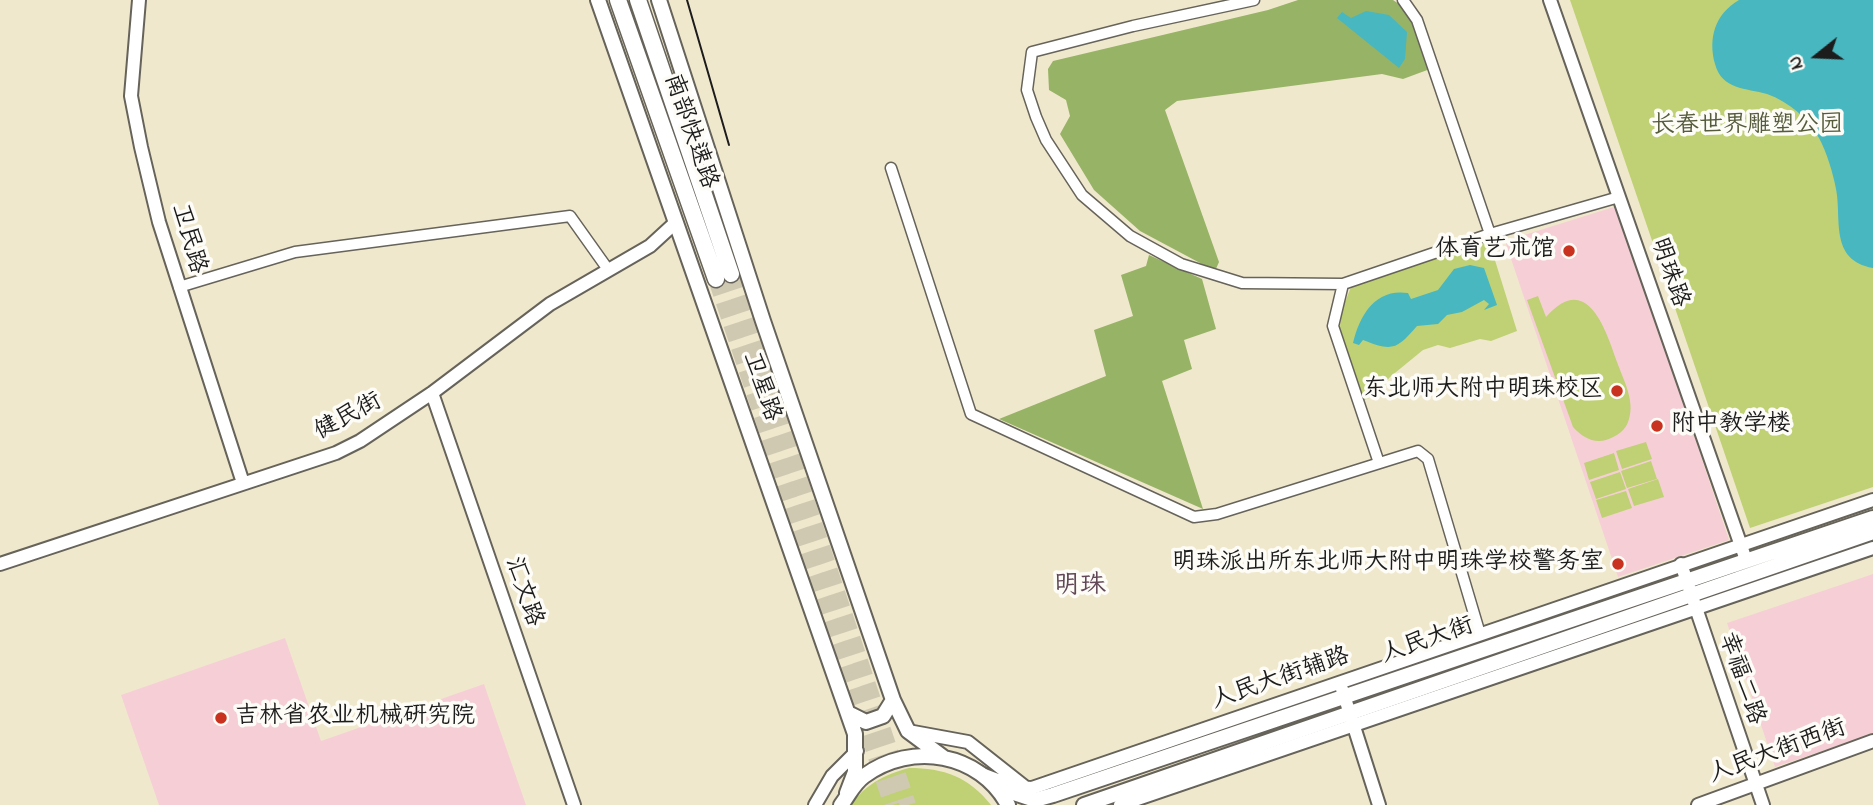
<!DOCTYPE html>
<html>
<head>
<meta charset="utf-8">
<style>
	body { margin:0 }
	#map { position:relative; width:1873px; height:805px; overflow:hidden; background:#f0e8cd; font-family:"Indie Flower",sans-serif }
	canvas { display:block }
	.north { position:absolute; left:1782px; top:21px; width:70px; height:70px; -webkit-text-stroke:5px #fdfcf7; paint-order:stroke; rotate:252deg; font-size:19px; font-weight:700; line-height:28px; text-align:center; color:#1c1c1c }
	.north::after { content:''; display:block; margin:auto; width:24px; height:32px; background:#1c1c1c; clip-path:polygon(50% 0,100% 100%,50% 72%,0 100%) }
</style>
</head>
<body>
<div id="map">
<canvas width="1873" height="805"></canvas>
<div class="north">N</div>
</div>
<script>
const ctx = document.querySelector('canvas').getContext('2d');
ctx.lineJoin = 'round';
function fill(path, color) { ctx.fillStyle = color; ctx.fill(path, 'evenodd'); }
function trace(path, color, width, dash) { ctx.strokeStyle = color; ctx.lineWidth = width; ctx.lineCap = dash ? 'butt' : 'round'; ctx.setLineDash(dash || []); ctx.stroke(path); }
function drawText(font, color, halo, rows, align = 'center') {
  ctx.font = font + ' "Indie Flower","LXGW WenKai TC",sans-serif'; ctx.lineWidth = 7; ctx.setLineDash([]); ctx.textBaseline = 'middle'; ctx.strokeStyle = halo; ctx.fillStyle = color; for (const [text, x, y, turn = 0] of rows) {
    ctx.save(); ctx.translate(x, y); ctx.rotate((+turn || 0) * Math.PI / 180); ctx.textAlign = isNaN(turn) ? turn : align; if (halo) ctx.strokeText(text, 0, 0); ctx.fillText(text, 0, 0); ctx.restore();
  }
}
fill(new Path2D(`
	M1617,206L1729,540L1618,577L1505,241Z
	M1873,574V734L1775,767L1727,623Z
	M285,638L321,741L484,684L526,805H159L121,695Z`), '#f6cfd6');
fill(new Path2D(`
	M1570,0H1873V487L1750,528Z
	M1489,241L1517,331L1491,341L1480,339L1450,348L1438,345L1423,350L1390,377L1385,383V392L1364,400L1340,328L1341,312L1351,287Z
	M1538,296L1546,317C1587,270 1606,330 1617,362C1623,379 1635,400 1629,419C1626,431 1617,436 1606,440C1593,444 1581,436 1573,427L1527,300Z
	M1646,442L1652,459L1622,469L1616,451Z
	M1614,453L1619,470L1589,480L1584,463Z
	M1651,461L1657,479L1627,488L1621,471Z
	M1620,472L1626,489L1596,499L1590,482Z
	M1658,479L1664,497L1634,506L1628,489Z
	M1626,491L1632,508L1602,518L1596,500Z
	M909,768C944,768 969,777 991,805H850C867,784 883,775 909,768Z`), '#bfd174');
fill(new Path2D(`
	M1298,0H1393L1408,10L1430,69L1403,79L1382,74L1177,101L1165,110L1219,262L1215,271L1140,231L1094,190L1060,134L1070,116L1066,100L1049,90L1048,69L1053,61L1268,10Z
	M1149,255L1202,279L1216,329L1184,340L1192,369L1162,381L1203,509L999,419L1106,376L1094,330L1133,316L1121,275L1146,266Z`), '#97b366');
fill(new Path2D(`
	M1739,0H1873V268C1829,260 1842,219 1836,189C1833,173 1827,153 1819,138C1808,118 1789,102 1767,94C1746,88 1722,90 1715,64C1708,38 1715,14 1739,0Z
	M1366,11L1389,15L1407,32L1405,59L1399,68L1337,18L1342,12L1351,18Z
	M1470,265L1484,268L1497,305L1484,310L1489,304L1484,300L1462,312L1447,315L1438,324L1417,326C1397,349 1393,352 1363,340L1359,345L1353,343C1360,314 1376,288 1408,293L1411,299L1438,290L1454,269Z`), '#48b7c0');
trace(new Path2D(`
	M731,274L908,805
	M716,279L892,805`), '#d0c9b2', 16, [16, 8]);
const minor = new Path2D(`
	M1254,0L1133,26L1032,52L1027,90L1036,117L1046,140L1082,195L1130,236L1181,264L1242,283L1343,284L1490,234L1619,197
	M1403,0L1417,20L1490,234
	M891,168L971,414L1194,517L1217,514L1418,451L1428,459L1480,634
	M1343,284L1333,326L1379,463
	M179,287L295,252L570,216L607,268`);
const tertiary = new Path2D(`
	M139,0L131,96L141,147L159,222L243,483
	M1550,0L1746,560
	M432,393L574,805
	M0,564L336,453L360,441L432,393L550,304L650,246L674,224
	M1681,564L1763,805
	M1342,689L1379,805
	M1698,805L1873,741`);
const secondary = new Path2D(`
	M908,731L968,742L1025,787
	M982,774L1016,787L1032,788L1873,500
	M815,805L832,776L857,751
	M1120,805L1873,548`);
const primary = new Path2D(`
	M598,0L855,734V772L847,793
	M659,0L763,321L893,700L908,731L943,757
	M848,713L866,722L883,716L893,700
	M999,788L1035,800L1053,795L1873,518
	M841,805C849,795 853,784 864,776C912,741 980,753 1008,805
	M1084,805L1873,532`);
const trunk = new Path2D(`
	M618,0L716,279
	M638,0L731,274`);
trace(minor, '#66635a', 13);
trace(tertiary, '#66635a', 16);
trace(secondary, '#66635a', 16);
trace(primary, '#66635a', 18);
trace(trunk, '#66635a', 19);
trace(minor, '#fff', 10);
trace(tertiary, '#fff', 12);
trace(secondary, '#fff', 12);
trace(primary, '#fff', 14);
trace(trunk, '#fff', 16);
trace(new Path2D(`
	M687,0L729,145`), '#1c1c1c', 2);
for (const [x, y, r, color] of [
	[1569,251,7,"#c8321e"],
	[1617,391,7,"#c8321e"],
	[1657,426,7,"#c8321e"],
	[1618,564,7,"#c8321e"],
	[221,718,7,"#c8321e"]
]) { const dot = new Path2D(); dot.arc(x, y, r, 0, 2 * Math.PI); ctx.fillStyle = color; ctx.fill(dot); trace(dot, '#fdfcf7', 2.5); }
drawText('24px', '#555b3b', '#fdfcf7', [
	["长春世界雕塑公园",1747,127]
]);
drawText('24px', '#1c1c1c', '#fdfcf7', [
	["南部快速路",689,132,71],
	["卫民路",187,239,74],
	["明珠路",1668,273,71],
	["卫星路",760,387,71],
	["健民街",349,418,-28],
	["汇文路",522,592,71],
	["人民大街",1428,642,-19],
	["幸福二路",1740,679,71],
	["人民大街辅路",1281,680,-19],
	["人民大街西街",1778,753,-20]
]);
drawText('24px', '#1c1c1c', '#fdfcf7', [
	["体育艺术馆",1555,251],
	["东北师大附中明珠校区",1603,391],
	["附中教学楼",1671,426,"left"],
	["明珠派出所东北师大附中明珠学校警务室",1604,564],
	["吉林省农业机械研究院",235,718,"left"]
], 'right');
drawText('26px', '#614757', '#fdfcf7', [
	["明珠",1080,588]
]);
</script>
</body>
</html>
